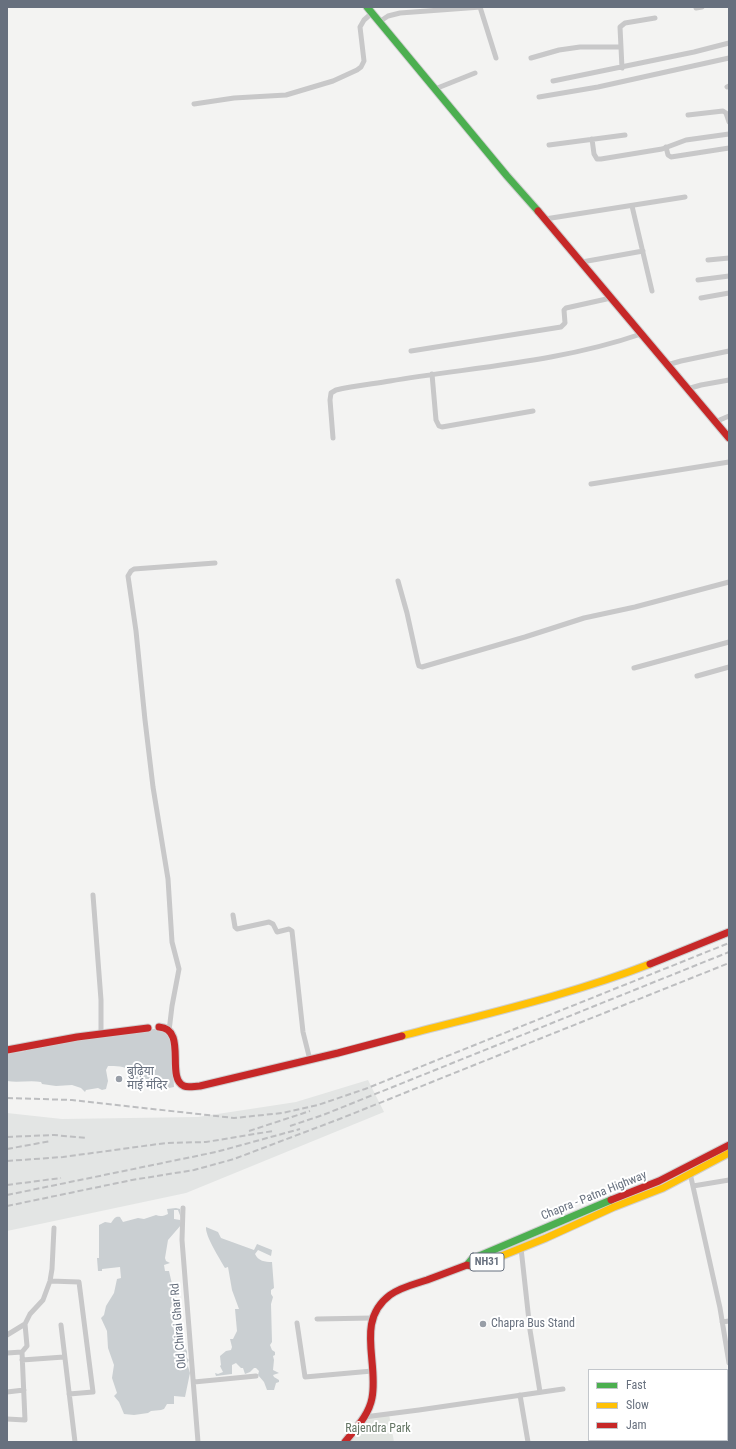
<!DOCTYPE html>
<html>
<head>
<meta charset="utf-8">
<style>
	body { margin:0 }
	#map { position:relative; width:736px; height:1449px; overflow:hidden; background:#f3f3f2; font-family:"Roboto Condensed",sans-serif }
	canvas { display:block }
	.frame { position:absolute; inset:0; border:8px solid #67707e; pointer-events:none }
	.legend { position:absolute; left:588px; top:1369px; width:140px; height:72px; box-sizing:border-box; background:#fff; border:1px solid #c2c6cb; margin:0; padding:5px 7px; list-style:none; font-size:12px; color:#67707e }
	.legend li { display:flex; align-items:center; gap:8px; height:20px }
	.legend b { width:20px; border:1px solid #c2c6cb }
</style>
</head>
<body>
<div id="map">
<canvas width="736" height="1449"></canvas>
<div class="frame"></div>
<ul class="legend">
<li><b style="height:5px;background:#4caf50"></b>Fast</li>
<li><b style="height:5px;background:#ffc107"></b>Slow</li>
<li><b style="height:5px;background:#c62828"></b>Jam</li>
</ul>
</div>
<script>
const ctx = document.querySelector('canvas').getContext('2d');
ctx.lineJoin = 'round';
function fill(path, color) { ctx.fillStyle = color; ctx.fill(path, 'evenodd'); }
function trace(path, color, width, dash) { ctx.strokeStyle = color; ctx.lineWidth = width; ctx.lineCap = dash ? 'butt' : 'round'; ctx.setLineDash(dash || []); ctx.stroke(path); }
function drawText(font, color, halo, rows, align = 'center') {
  ctx.font = font + ' "Roboto Condensed","Noto Sans Devanagari",sans-serif'; ctx.lineWidth = 4; ctx.setLineDash([]); ctx.textBaseline = 'middle'; ctx.strokeStyle = halo; ctx.fillStyle = color; for (const [text, x, y, turn = 0] of rows) {
    ctx.save(); ctx.translate(x, y); ctx.rotate((+turn || 0) * Math.PI / 180); ctx.textAlign = isNaN(turn) ? turn : align; if (halo) ctx.strokeText(text, 0, 0); ctx.fillText(text, 0, 0); ctx.restore();
  }
}
fill(new Path2D(`
	M368,1080L384,1112L186,1193L7,1231V1113L62,1119L198,1117L296,1102Z`), '#e3e5e4');
fill(new Path2D(`
	M389,1414L394,1442H345L365,1417Z`), '#e2e5e1');
fill(new Path2D(`
	M161,1028L171,1037L174,1087L164,1089L134,1085L131,1079L130,1070C124,1066 116,1066 108,1066L106,1070L108,1081L106,1089L102,1090L98,1088L86,1090L85,1092L81,1088L72,1085L56,1086L42,1084L41,1082C30,1080 18,1083 7,1081V1053L22,1052L32,1048L74,1040Z
	M176,1208L180,1209L181,1218L178,1210H174V1219L180,1220L181,1225L168,1240L165,1258L166,1261L170,1263L164,1265L165,1271H169L172,1284L177,1296L170,1309L172,1311L171,1315L172,1317L175,1338L178,1340L187,1351V1358L189,1360L187,1363L190,1373L185,1397L174,1396V1404H167L164,1409L161,1410L151,1411L148,1413L134,1415L124,1414L119,1402L114,1396L117,1393L112,1378L114,1365L108,1348L107,1331L101,1318L104,1315L106,1306L114,1293L117,1279L121,1278L120,1267L102,1269V1271H98L97,1258H99V1225L105,1222L111,1223C114,1219 115,1216 120,1217L123,1222L138,1218L144,1219L156,1215C160,1217 164,1216 168,1214L167,1209Z
	M206,1227L218,1232L221,1238L254,1250L257,1244L272,1250L271,1256L258,1250L255,1254C258,1261 265,1262 272,1262L274,1288L271,1290V1294L273,1297L271,1304L272,1342L270,1345L272,1350L275,1352V1355L273,1356L274,1360L273,1370L279,1373L273,1375L274,1377L279,1380V1382L276,1383L274,1390H267L264,1382L258,1375L259,1371L256,1368H254L250,1372L245,1374L243,1368H241L236,1363L232,1365V1374L216,1376L215,1373L218,1374L223,1372L220,1366L221,1365L220,1356L226,1351L231,1350L232,1347L230,1339H233L237,1331L235,1309H239L232,1290L228,1267L225,1268C220,1259 205,1236 206,1227Z`), '#cacfd2');
const fast = new Path2D(`
	M367,7L507,176L538,211
	M467,1265L472,1259L611,1200`);
const slow = new Path2D(`
	M402,1036C485,1014 570,995 650,964
	M499,1257L546,1238L614,1207L663,1188L729,1153`);
const jam = new Path2D(`
	M538,211L729,438
	M650,964L729,932
	M159,1027C188,1029 165,1078 184,1086C188,1088 195,1086 200,1086L338,1053L402,1036
	M7,1050L77,1037L148,1028
	M611,1200L659,1181L729,1145
	M345,1442C355,1429 369,1415 372,1398C379,1362 355,1321 390,1295C401,1287 415,1284 427,1280C440,1275 454,1270 467,1265L474,1267L499,1257`);
trace(fast, '#cfcfd0', 9);
trace(slow, '#cfcfd0', 9);
trace(jam, '#cfcfd0', 9);
trace(new Path2D(`
	M480,7L496,58
	M696,8L702,7
	M379,22L388,16L400,13L481,7
	M531,58L559,50L580,47H620
	M622,68L620,27L625,23L655,18
	M553,81L694,52L729,43
	M727,87L729,86
	M435,89L475,73
	M539,97L598,87L729,58
	M194,104L234,98L286,95L333,81L357,70L361,67L364,61L360,27L364,20L372,13
	M688,115L723,111L726,113L729,122
	M592,139L594,154L597,159H601L662,149L686,140L729,134
	M549,145L625,135
	M666,147L668,155L671,157L729,148
	M632,206L652,291
	M545,219L685,197
	M708,260L729,258
	M582,262L643,251
	M698,280L729,276
	M701,298L729,293
	M411,351L561,327L565,323L564,310L566,308L611,298
	M667,365L681,361L729,351
	M432,374L436,420L439,426L442,427L533,411
	M687,389L701,385L729,380
	M715,422L729,416
	M333,438L330,400L331,393L336,390C353,386 372,384 390,381C474,367 560,362 641,334
	M591,484L729,462
	M398,581L407,613L418,663L419,666L422,667L525,637L584,618L635,607L729,582
	M634,668L729,642
	M697,676L729,667
	M93,895L101,1000V1034
	M233,915L235,927L237,929L269,922L273,924L277,932L289,929L292,931L303,1032L310,1060
	M169,1031L172,1006L179,969L172,942L168,879L153,787L145,720L136,631L128,576L131,571L134,569L215,563
	M690,1173L720,1308L729,1363
	M693,1186L729,1180
	M183,1208L182,1240L198,1442
	M521,1248L530,1330L540,1392
	M50,1281L79,1282L93,1392L69,1394
	M317,1319L372,1318
	M722,1322L729,1321
	M297,1323L305,1377L372,1371
	M61,1325L75,1442
	M7,1335L25,1324L30,1314L43,1300L50,1281L52,1269L54,1228
	M7,1353L22,1352
	M22,1360L64,1357
	M194,1382L256,1376
	M7,1392L24,1390
	M520,1395L528,1442
	M364,1417L419,1410L563,1389
	M7,1419L25,1420L22,1352L27,1346L25,1324`), '#c8c8c9', 5);
trace(fast, '#4caf50', 7);
trace(slow, '#ffc107', 7);
trace(jam, '#c62828', 7);
trace(new Path2D(`
	M7,1098L72,1100L234,1118L282,1113L318,1105L365,1089L729,943
	M290,1126L323,1115L729,952
	M249,1131L310,1111
	M7,1137L54,1135L87,1138
	M7,1149L51,1141
	M7,1161L63,1157L166,1143L206,1142L273,1131
	M7,1185L61,1178
	M7,1195L216,1152L300,1129
	M7,1206L132,1180L194,1170L234,1159L342,1118L729,963`), '#bdbec0', 2, [6, 3]);
for (const [x, y, r, color] of [
	[119,1079,4,"#989ea7"],
	[483,1324,4,"#989ea7"]
]) { const dot = new Path2D(); dot.arc(x, y, r, 0, 2 * Math.PI); ctx.fillStyle = color; ctx.fill(dot); trace(dot, '#fff', 1.5); }
for (const [x, y, w] of [
	[487,1262,34]
]) { const box = new Path2D(); box.roundRect(x - w / 2, y - 9, w, 18, 3); ctx.fillStyle = '#fff'; ctx.fill(box); trace(box, '#67707e', 1); }
drawText('bold 11px', '#67707e', null, [
	["NH31",487,1262]
]);
drawText('12px', '#67707e', '#fff', [
	["बुढ़िया",127,1072],
	["माई मंदिर",127,1086],
	["Chapra Bus Stand",491,1324]
], 'left');
drawText('12px', '#67707e', '#fff', [
	["Chapra - Patna Highway",594,1196,-22],
	["Old Chirai Ghar Rd",179,1326,-95]
]);
drawText('12px', '#657665', '#fff', [
	["Rajendra Park",378,1429]
]);
</script>
</body>
</html>
